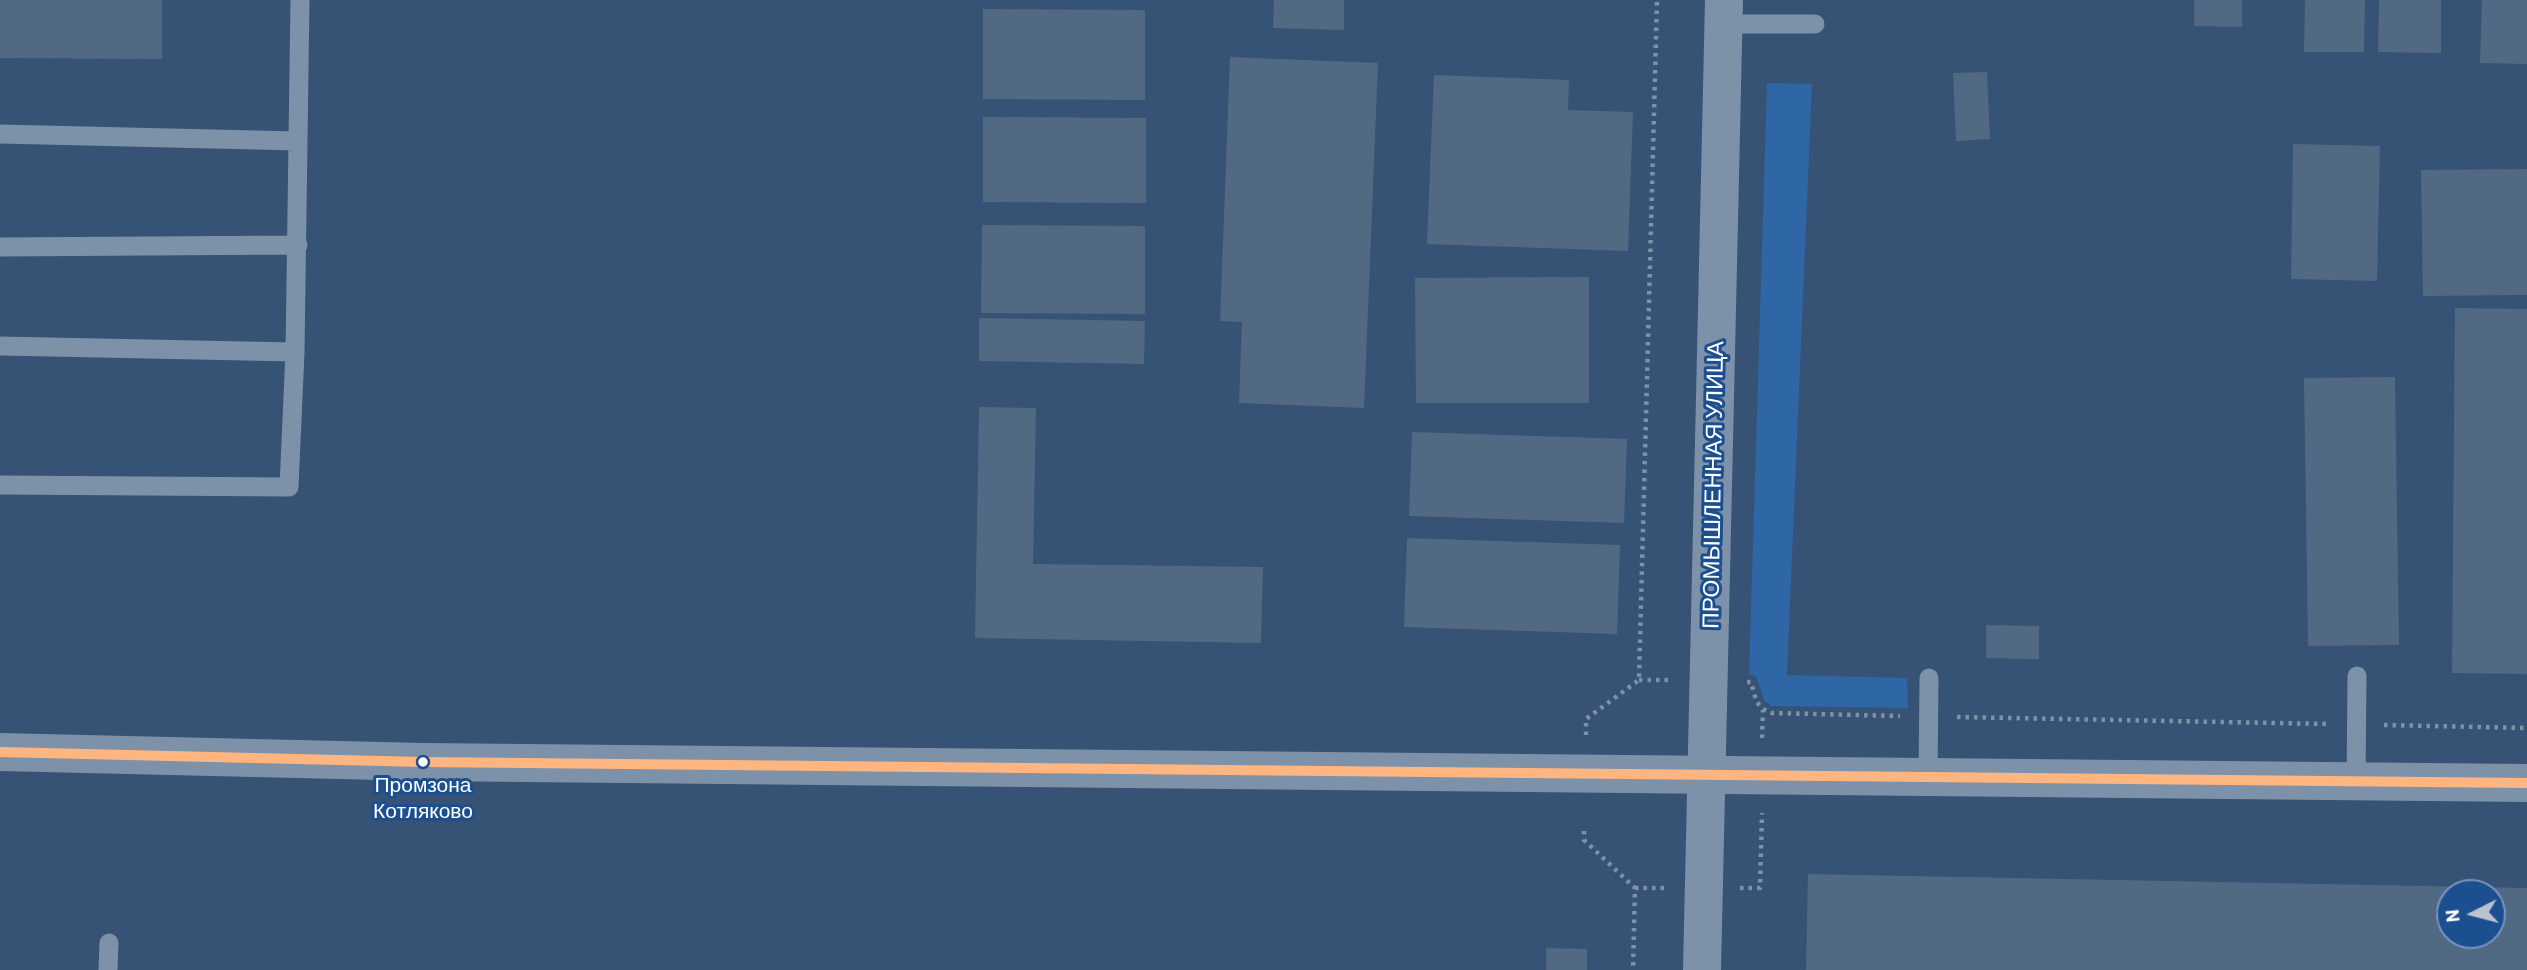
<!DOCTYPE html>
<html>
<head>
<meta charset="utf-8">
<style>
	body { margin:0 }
	#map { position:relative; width:2527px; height:970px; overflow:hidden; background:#365274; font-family:Barlow,sans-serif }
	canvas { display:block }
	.north { position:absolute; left:2436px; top:879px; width:70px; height:70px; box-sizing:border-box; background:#1b4f8f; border:2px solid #7695bc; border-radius:50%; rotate:264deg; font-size:19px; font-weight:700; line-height:28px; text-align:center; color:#fff }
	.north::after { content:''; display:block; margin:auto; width:24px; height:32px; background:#b9c2ce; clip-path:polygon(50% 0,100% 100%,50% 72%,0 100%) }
</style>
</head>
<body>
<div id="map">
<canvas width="2527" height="970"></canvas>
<div class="north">N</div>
</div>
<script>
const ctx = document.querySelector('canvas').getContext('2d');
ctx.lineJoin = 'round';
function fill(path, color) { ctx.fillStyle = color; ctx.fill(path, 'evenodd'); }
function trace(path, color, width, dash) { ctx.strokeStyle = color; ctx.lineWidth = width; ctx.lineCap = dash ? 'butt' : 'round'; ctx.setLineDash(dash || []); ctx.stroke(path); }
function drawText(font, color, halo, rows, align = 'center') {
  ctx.font = font + ' Barlow,sans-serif'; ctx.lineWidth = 6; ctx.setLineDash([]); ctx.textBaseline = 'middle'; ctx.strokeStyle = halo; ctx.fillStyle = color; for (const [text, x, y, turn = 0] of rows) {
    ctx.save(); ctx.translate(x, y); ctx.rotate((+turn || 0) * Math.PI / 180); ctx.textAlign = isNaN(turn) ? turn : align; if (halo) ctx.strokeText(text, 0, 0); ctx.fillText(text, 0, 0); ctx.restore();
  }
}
fill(new Path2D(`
	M1767,83L1812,84L1787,675L1907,678L1908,708L1771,706L1764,700L1756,676L1749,675Z`), '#2f66a5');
fill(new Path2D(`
	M0,0H162V59L0,58Z
	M1274,0H1344V30L1273,28Z
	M2194,0H2242V27L2194,26Z
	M2305,0H2365L2364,52H2304Z
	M2379,0H2441V53L2378,52Z
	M2482,0H2527V64L2480,63Z
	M983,9L1145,10V100L983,99Z
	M1230,57L1378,63L1364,408L1239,403L1242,322L1220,321Z
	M1987,72L1990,139L1956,141L1953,73Z
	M1434,75L1569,80L1568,110L1633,112L1628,251L1427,244Z
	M983,117L1146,118V203L983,202Z
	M2293,144L2380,146L2377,281L2291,279Z
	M2527,169V295L2423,296L2421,170Z
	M982,225L1145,226V314L981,313Z
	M1589,277V403H1416L1415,278Z
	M2455,308L2527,309V674L2452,673Z
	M979,318L1145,321L1144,364L979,361Z
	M2395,377L2399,645L2308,646L2304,378Z
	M979,407L1036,408L1033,564L1263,567L1261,643L975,638Z
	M1412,432L1627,439L1624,523L1409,516Z
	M1407,538L1620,545L1617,634L1404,627Z
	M1986,625L2039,626V659L1986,658Z
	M1808,874L2527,888V970H1806ZM2450,893H2492V935H2450Z
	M1546,948L1587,949V970H1546Z`), '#526984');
trace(new Path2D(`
	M1639,680H1671
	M1747,682H1751C1755,696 1756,709 1772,713L1900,716
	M1957,717L2330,724
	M2384,725L2527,728
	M1586,735V719L1639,680L1657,0
	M1762,738L1763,710
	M1584,831V840L1635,888L1633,970
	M1635,888H1668
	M1740,888H1760L1762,813`), '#7d92a8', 4.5, [3.5, 5]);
trace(new Path2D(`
	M1724,24H1815
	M0,134L298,141L300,0
	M0,247L298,245
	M0,346L295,352L289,487L0,485
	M295,352L298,141
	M1928,779L1929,678
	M2356,782L2357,676
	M108,970L109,943`), '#7d92a8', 19);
trace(new Path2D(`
	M1702,970L1724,0`), '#7d92a8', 38);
trace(new Path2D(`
	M0,752L424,762L2527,783`), '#7d92a8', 38);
trace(new Path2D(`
	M0,752L424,762L2527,783`), '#ffb580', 10);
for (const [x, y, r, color] of [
	[423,762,6,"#fff"]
]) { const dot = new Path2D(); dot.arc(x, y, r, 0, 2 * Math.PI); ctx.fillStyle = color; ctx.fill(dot); trace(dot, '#1b4f8f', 2.5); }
drawText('21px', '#fff', '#1b4f8f', [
	["Промзона",423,785],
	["Котляково",423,811]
]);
drawText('23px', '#fff', '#1b4f8f', [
	["ПРОМЫШЛЕННАЯ УЛИЦА",1713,485,-89]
]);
</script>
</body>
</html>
